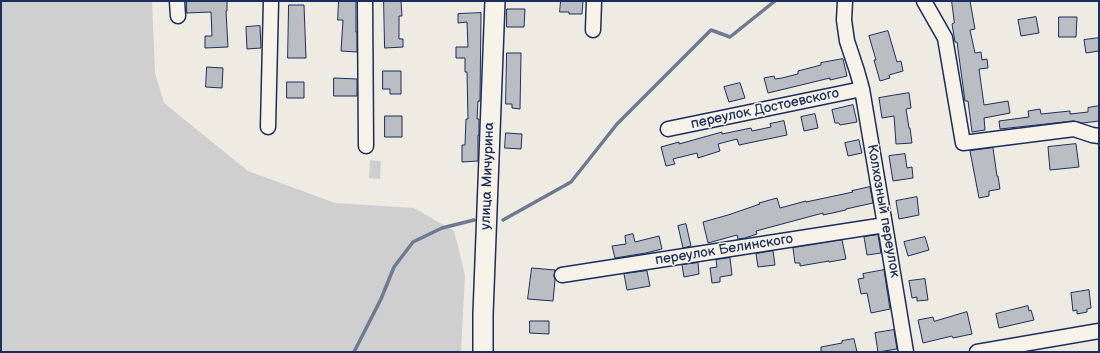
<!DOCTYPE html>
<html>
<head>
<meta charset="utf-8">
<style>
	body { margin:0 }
	#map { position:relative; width:1100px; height:353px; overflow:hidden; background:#eeebe2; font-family:"Balsamiq Sans",sans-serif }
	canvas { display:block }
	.frame { position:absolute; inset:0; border:2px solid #1b2f5e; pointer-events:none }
</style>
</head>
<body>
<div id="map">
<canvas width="1100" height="353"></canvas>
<div class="frame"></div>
</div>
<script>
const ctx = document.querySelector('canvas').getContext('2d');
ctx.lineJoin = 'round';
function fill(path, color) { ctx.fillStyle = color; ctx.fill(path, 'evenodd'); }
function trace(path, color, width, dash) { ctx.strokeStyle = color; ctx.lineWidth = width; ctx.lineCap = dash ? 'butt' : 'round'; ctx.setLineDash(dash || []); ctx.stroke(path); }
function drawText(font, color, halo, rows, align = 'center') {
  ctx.font = font + ' "Balsamiq Sans",sans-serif'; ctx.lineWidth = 3; ctx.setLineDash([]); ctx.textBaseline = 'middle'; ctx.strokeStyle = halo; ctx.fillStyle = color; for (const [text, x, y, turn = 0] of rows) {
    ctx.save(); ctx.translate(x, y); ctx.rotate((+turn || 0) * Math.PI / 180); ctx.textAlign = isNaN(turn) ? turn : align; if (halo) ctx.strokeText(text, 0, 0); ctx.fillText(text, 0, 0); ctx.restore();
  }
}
fill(new Path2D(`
	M1,1H152L155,73L164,103L248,171L335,203L414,208L454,231L465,275L461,352H1Z
	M370,160L381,161L380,179L369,178Z`), '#cfcfcf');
trace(new Path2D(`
	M503,220L571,182L617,124L711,30L730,37L775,1
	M354,352L381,299L394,267L413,242L442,228L474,220`), '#6e7992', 3.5);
const building = new Path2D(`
	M187,1H227V11H226L228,47L205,48V36H212L211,12L187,13Z
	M339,1H356V32H357V52L341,51L343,20H338Z
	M384,1H401L402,16H399V39H403V47L385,48Z
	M561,1H583L582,14H569V12H560Z
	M952,1H970L975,29L970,30L975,53L981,52L982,60L987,59L988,68L979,69L984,105L1008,101L1010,113L984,118L985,130L972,132L968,101H965L957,42H955L952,24L954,23Z
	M289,5H304L306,58H288Z
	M507,9H525L524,27H507Z
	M481,13L480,101H478L477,119H479V135H478V161L462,162V145H465L466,119H468L467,72H465V58H456V47H468L467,22L458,23V14Z
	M1036,17L1039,33L1021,36L1018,20Z
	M1059,17H1077L1076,37H1059Z
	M260,26L261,48L247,49L246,27Z
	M888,31L897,62L901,61L903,71L889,75L890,78L880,81L874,60H876L869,36Z
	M1099,38V51L1086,53L1084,40Z
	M507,53H521L520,109L512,108V104H506Z
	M843,59L847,76L830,80V78L768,93L764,78L774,76L775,79L782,78L798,74V71L821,65V63Z
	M207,67L223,68L222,88L206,87Z
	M383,71H401V94H390V89H383Z
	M334,78L357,79V96H334Z
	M287,82H304V98H287Z
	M740,83L745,98L729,102L724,87Z
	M909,93L911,108L906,109L909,128H910L912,143L896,144L894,116L882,118L879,98Z
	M853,105L857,122L840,125L839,123H835L832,110Z
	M1099,106V121L1083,123L1073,121L1000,129L999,121L1029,117L1028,111L1040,109L1041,114L1070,111V114L1088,112V108Z
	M815,114L818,128L804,131L801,117Z
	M385,116H402V137H385Z
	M784,121L787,135L739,145L737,139L718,144L720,151L698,158L697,153L673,159L675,164L666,166L661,147L679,142V144L722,132V134L751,128L752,131L771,127L770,124Z
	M506,133L522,134L521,149L505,148Z
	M859,140L862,153L848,156L845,143Z
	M1076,144L1079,167L1050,170L1048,147Z
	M993,148L997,176H998L1000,189L989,191V196L979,198L970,151Z
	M905,154L907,168L912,167L913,178L893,181L889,156Z
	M870,187L873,203L846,209V210L823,215V213L782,224L756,231L757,234L745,238L738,239L737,235L708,243L703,222L728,215L760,204L759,203L777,198L780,208L806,201V202L853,192L852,191Z
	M917,197L919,215L899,219L896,201Z
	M686,224L691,246L683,248L678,226Z
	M633,234L635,242L659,236L662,249L646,253L615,258L612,246L626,244L625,236Z
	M878,235L881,253L867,255L864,237Z
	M925,237L929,250L908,256L904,242Z
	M842,240L846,259L829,262V261L800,266V263H795L793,248Z
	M773,251L775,265L758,267L756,254Z
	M730,258L732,275L720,277V282L712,283L710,268L717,267L716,260Z
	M698,263L699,274L684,277L682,265Z
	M532,268L555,270L554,276L555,280L553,301L528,299Z
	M884,270L890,309L871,313L867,293L861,294L858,279L864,278L863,274Z
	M647,271L650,286L627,290L624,274Z
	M925,279L928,300L917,301V297L912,298L909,281Z
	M1089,290L1091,308L1087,309V312L1077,314V310L1073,311L1071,293Z
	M1028,306L1029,311L1031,310L1034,320L999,328L996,314Z
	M967,312L972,334L953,338L952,336L923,343L918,320L933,317L934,321Z
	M530,321H549V334L530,333Z
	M894,330L897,349L878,352L875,333Z
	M854,339L857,352H821V347L842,343V341Z`);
fill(building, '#babdc2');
trace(building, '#1b2f5e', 1);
const street = new Path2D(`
	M177,1L178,16
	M365,1L366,146
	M845,1L844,20L847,41L857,71L862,89L885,225L906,352
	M924,1L945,38L963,143L1074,129L1092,135L1099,136
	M593,30L594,1
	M268,127L271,1
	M668,129L862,89
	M562,275L885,225
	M977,352L1099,331`);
const secondary = new Path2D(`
	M483,352V314L495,1`);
trace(street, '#1b2f5e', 17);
trace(secondary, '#1b2f5e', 22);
trace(street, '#f7f3e8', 14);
trace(secondary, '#f7f3e8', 19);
drawText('14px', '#1b2f5e', '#f7f3e8', [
	["переулок Достоевского",765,109,-12],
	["улица Мичурина",488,176,-88],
	["Колхозный переулок",883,211,80],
	["переулок Белинского",724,250,-9]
]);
</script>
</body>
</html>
